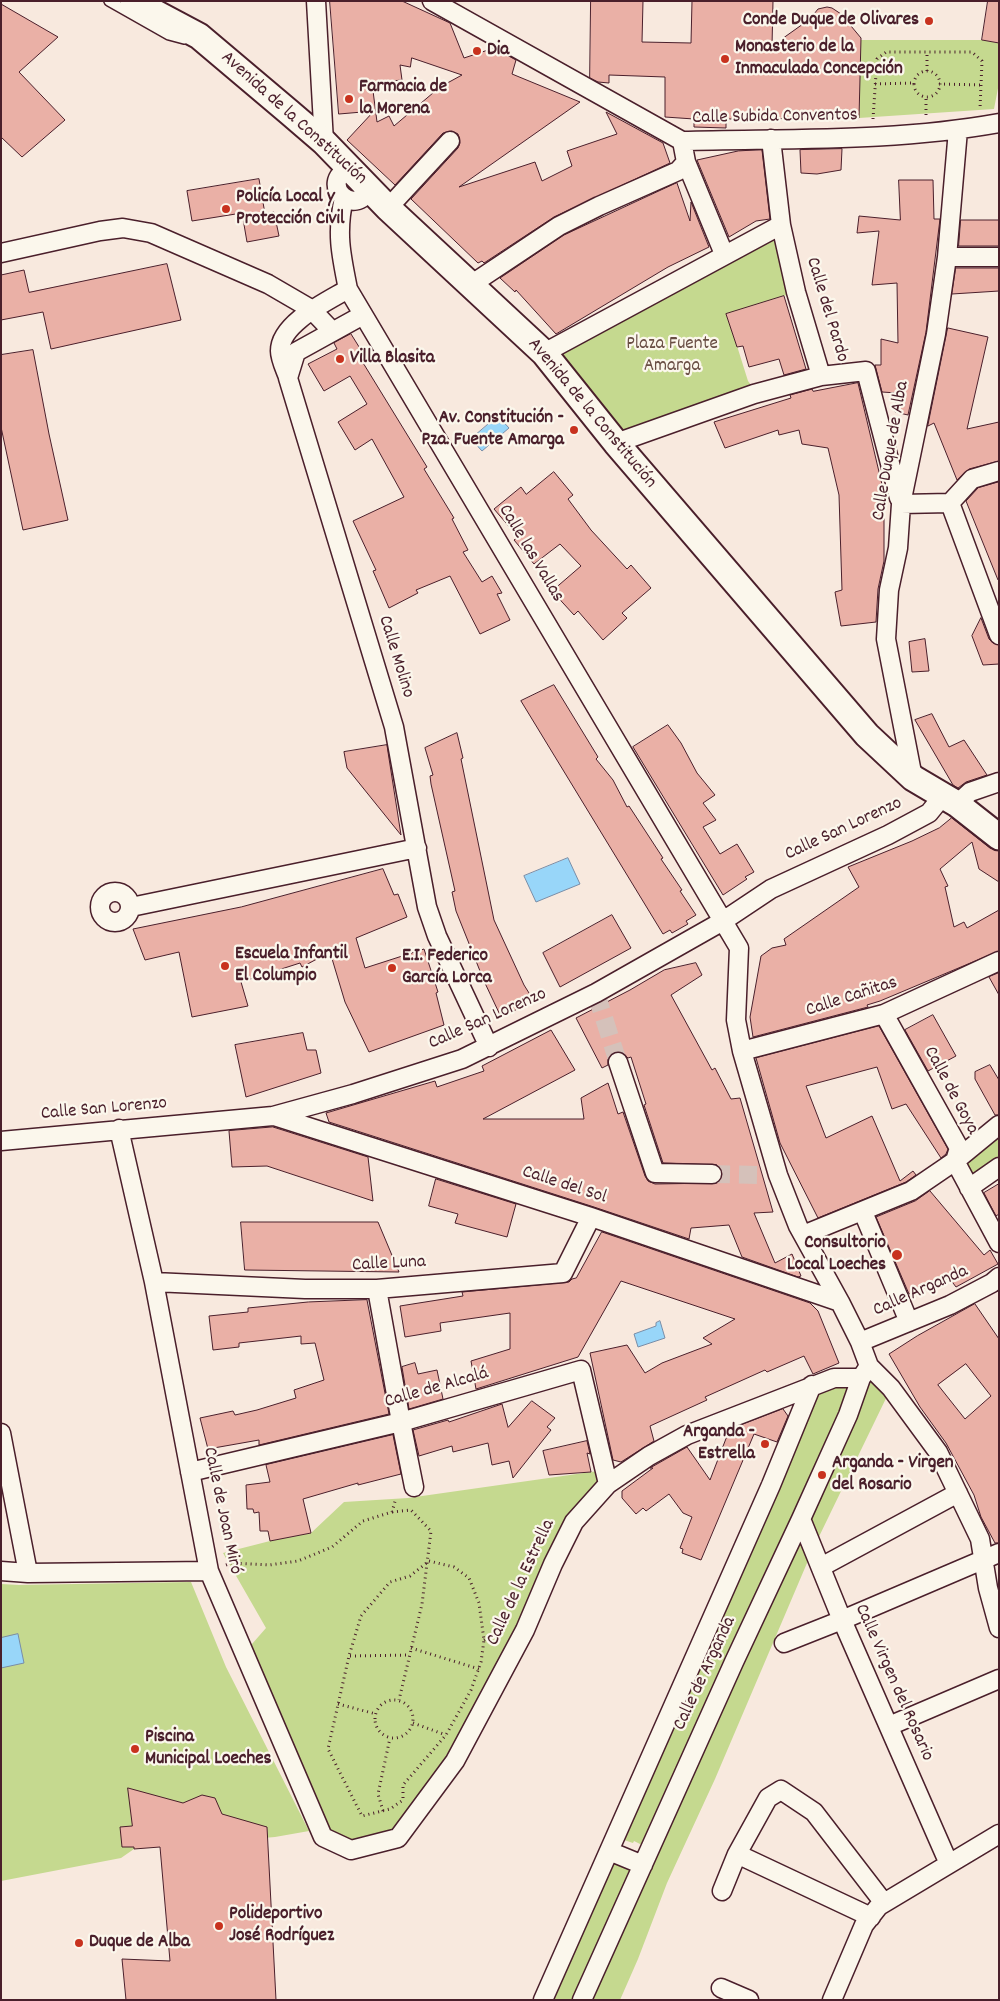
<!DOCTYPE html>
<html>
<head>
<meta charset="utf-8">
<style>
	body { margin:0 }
	#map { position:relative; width:1000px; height:2001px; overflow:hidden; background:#f8e9de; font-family:Dekko,sans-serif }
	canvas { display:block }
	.frame { position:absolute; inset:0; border:2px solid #4a1f2b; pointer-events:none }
</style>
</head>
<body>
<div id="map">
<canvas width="1000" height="2001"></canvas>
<div class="frame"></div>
</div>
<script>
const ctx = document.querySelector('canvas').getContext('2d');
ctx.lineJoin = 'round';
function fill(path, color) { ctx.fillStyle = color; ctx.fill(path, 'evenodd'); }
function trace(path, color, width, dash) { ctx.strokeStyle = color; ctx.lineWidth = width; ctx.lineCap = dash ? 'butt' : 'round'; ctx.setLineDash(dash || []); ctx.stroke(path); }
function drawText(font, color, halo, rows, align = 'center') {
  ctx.font = font + ' Dekko,sans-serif'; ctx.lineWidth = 4.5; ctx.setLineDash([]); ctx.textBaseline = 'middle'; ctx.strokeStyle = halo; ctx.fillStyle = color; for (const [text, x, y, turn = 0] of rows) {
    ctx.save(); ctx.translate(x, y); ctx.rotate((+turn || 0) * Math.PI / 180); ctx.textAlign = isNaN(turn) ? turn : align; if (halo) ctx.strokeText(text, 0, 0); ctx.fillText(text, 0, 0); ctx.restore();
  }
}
fill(new Path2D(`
	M861,40H982L999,43V83L994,109L859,118Z
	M781,225L796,292L727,314L748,381L757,393L616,443L544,353Z
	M999,1128V1167L969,1188L955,1161Z
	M869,1366L891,1388L813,1549L715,1779L667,1883L638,1959L620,2000H543L606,1859L639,1872L650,1849L634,1841L633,1843L624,1840L625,1837L812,1385Z
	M605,1470L608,1484L574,1522L525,1630L398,1838L351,1850L323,1837L245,1652L266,1628L223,1553L270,1541L311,1533L344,1502L408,1498Z
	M191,1582L226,1667L309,1831L275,1837L134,1849L121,1858L1,1881V1584L19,1585Z`), '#c5d98f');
const water = new Path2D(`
	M498,416L509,428L482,451L471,439Z
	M568,858L580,884L536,902L524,876Z
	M660,1321L665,1338L638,1347L634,1334L656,1326V1323Z
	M18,1634L24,1663L1,1668V1638Z`);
fill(water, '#98d6f9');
trace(water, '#798da7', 1);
const building = new Path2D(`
	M330,1H402L450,23L464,58L494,48L516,60L512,74L580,102L459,187L535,162L542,181L572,166L567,151L617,134L606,112L663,143L670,163L554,217L484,263L482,261L478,263L411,199L458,148L460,143L458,134L452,131L443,133L395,185L347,140L374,111L339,114ZM412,58L462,75L440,87L394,126L389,116L377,122L372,83L402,80L400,65L410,67Z
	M591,1H643L642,42L691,43L692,1H773L772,46L810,19L818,9L827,7L832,8L841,14L861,38L859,118L726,119V128L694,127V119L665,117V77L609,75V83L598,82L590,78Z
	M988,1H999V43L982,40Z
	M1,4L58,37L19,72L65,120L22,157L1,137Z
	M842,149L841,170L817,174L801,173L800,150Z
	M762,150L770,219L756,221L729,237L697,160L738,151Z
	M259,179L265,214L274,212L279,236L247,242L242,213L192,221L187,191Z
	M899,180H933L934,219H940L926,332L908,415L895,412L897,393L882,392L875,365H881V339L898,343L897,283L872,285L879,231L857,233L859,216L900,220Z
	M677,183L690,221L691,202L709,247L668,267L556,334L516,290L515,292L500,278L564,235Z
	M961,220H999V246H959Z
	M167,264L181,320L51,349L43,312L1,320V275L24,270L29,292Z
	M956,268H999V291L952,294Z
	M784,296L806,369L784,375L779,359L749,367L743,346L737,347L726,314Z
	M948,328L988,337L967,429L999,422V461L969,469L957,480L934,423L928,426Z
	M351,334L361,350L357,353L427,467L424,469L454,518L452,519L468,550L463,552L482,582L492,576L502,593L497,594L510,620L480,634L450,576L416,590L418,593L389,608L373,571L376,570L353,521L404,497L372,439L355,450L338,422L367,404L350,376L324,391L308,364L337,349L334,343Z
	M33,350L49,434L68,520L23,530L1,427V355Z
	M858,383L884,493V561L878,589L876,622L841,626L835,592L842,590L839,495L828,448L802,444L799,430L779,435L778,430L725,448L714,422L791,398L790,395L812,389L813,391Z
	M554,472L573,495L568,499L591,530L627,569L631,565L651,588L622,613L627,618L603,640L578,611L574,615L552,591L581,566L560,544L534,564L514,540L518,537L494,509L521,487L526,494Z
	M999,482V580H998L966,501L978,488Z
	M981,618L989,639L993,643L999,645V664L983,665L972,636Z
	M925,639L929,671L912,672L909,642Z
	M554,685L598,757L596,759L613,780L627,807L629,806L663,858L661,859L682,890L680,891L696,915L686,921L688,924L672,933L670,930L663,934L521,701Z
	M932,714L949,747L964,740L987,775L966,782L958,788L953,785L915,720Z
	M668,725L681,743L697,773L715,795L703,803L716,820L703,827L720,854L737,844L754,872L745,877L747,879L723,895L633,747Z
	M457,733L463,758L461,759L494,920L524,985L534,1001L501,1017L484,981L456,911L452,892L455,891L431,784L430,776L433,775L425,748Z
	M387,745L388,752L401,835L347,768L344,752Z
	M952,818L990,848L999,851V882L979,869L972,842L940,869L948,886L945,887L954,927L964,922L967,928L999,910V951L880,1001L867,1005L868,1007L753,1037L750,1017L761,956L772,948L786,945L784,939L859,887L848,867L912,841L939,828Z
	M383,869L394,895L398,894L407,917L356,938L365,968L424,949L438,992L436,993L444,1025L369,1052L345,1002L330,952L302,967L300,963L241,982L248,1006L192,1017L179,952L145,960L133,929L241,907Z
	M612,915L631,948L560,987L543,953Z
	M696,963L702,975L671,995L712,1070L715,1068L731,1099L740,1098L773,1212L754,1213L775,1263L792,1254L801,1276L798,1277L742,1257L729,1225L691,1228L689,1239L594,1207L329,1122L326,1113L435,1081L437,1087L484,1071L482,1066L551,1030L575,1070L483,1119H584L581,1098L608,1083L618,1114L623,1112L645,1176L648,1181L655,1184L717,1183L721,1180L723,1175L721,1169L717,1165L663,1163L644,1105L646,1104L631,1057L628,1058L621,1052H614L608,1059V1065L602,1068L576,1018L630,990L664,970Z
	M999,973V995L989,977Z
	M933,1015L956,1056L928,1071L905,1030Z
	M879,1026L948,1149L946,1154L941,1158L906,1104L892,1109L877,1067L806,1086L826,1138L872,1116L900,1181L913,1171L916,1175L906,1182L818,1218L780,1143L756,1058Z
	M303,1033L307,1050H316L321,1073L246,1097L235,1045Z
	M990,1065L999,1080V1115H995L975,1079V1072Z
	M273,1127L368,1157L373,1201L267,1166L232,1167L229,1131Z
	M436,1179L516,1204L507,1237L455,1223L458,1214L429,1206Z
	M999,1184V1214L996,1216L984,1193Z
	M930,1191L984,1255L990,1250L998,1264L956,1287L950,1279L954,1276L909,1294L876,1217L915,1201Z
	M241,1222H378L399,1272L245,1270Z
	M602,1232L810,1303L818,1311L839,1363L813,1374L804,1356L767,1372L765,1370L705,1397L707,1400L650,1426L654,1441L621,1462L613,1460L590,1353L627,1345L645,1373L662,1363L712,1344L703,1338L735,1319L621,1281L578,1357L476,1389L471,1361L510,1349V1313L440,1323L441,1331L405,1337L400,1306L463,1296L462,1292L569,1282L572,1279L576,1278Z
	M367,1300L389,1414L259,1445V1440L208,1449L200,1418L233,1411L235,1415L257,1410L296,1398L294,1390L324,1380L315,1343L301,1344V1336L239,1343V1347L213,1350L209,1316L248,1312V1308L308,1302Z
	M975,1304L999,1339V1543H995L981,1517L974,1495L946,1443L920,1407L889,1354L917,1336ZM966,1364L991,1396L965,1419L938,1385Z
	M415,1363L418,1374L437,1370L443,1399L409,1409L402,1367Z
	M532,1401L555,1418L547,1427L551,1430L513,1478L509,1461L492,1465L488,1443L453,1452L452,1446L419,1456L413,1430L448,1420L449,1422L502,1404L508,1427Z
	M783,1409L788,1416L777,1442L754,1434L701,1560L682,1553L683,1549L680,1548L692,1517L683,1513L669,1494L646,1511L643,1508L636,1514L622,1498V1491L653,1468H650L687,1447L710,1480L727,1436L723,1432Z
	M393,1435L401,1474L358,1485V1483L303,1499L311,1533L270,1541L268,1531H260L259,1512L254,1513L253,1509H247L246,1485L270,1482L266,1465Z
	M587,1441L590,1454L587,1453L591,1472L549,1475L543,1451Z
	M128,1788L183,1803L202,1795L215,1798L222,1814L267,1827L276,2000H126L122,1959L170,1961L160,1847L134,1849V1847H122L120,1827L132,1826Z`);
fill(building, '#eab0a6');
trace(building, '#4a1f2b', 1);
trace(new Path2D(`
	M596,993L618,1062
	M712,1174L760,1175`), '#d5c1ba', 18, [18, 9]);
const lane = new Path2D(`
	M109,1L169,35L184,39`);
const street = new Path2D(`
	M316,1L324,142
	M432,1L682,141
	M771,139L781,225L796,292L821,376L866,371L899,498
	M686,162L724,254
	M349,169C317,183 356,220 369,188
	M344,198C336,232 341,255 348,289L739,948L736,1020L742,1051L778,1175L798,1226L840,1302L860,1342L869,1366L891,1388L938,1452L980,1539L988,1588L999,1628
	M388,208L450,141
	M1,253L100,231L123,228L151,233L268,284L311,309L332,331
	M947,257H999
	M472,284L559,226L599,206L678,171L686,162L682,141C788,138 894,142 999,123
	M363,315L296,352L288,378L394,727L427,907L437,936L489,1047
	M544,353L781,225
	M288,377C285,369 280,359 280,351C280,323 328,301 348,289
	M616,443L754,394L821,376
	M950,503L999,635
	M901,504L950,503L972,479L999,471
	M913,778L886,639L889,590L898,548L901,504L936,334L947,257L958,130
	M957,804L970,792L999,782
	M100 907a15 15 0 1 1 30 0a15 15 0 1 1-30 0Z
	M131,907L417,848
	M884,1014L959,1148L955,1161L999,1243
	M742,1051L884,1014L999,961
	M618,1062L655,1173L712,1174
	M274,1116L591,1217L840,1302
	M119,1129L154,1282L209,1571L323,1837L351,1850L398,1838L455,1761L525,1630L553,1564L574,1522L608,1484L649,1456L687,1435L834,1378H861
	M1,1141L273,1116L353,1094L462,1059L596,993L723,921L771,889L888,835L929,813L942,797
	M969,1188L999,1167
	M863,1212L909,1322
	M803,1235L911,1191L955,1161L999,1125
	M154,1282L305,1289H377L563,1273L591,1217
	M377,1289L401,1422L414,1487
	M860,1342L950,1305L992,1283L999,1277
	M1,1433L28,1573
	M190,1472L401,1422L581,1370L608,1484
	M801,1519L842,1620L949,1864
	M821,1567L958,1493
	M1,1571L28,1573L209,1571
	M784,1643L842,1620L999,1553
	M889,1726L999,1679
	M609,1851L643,1865
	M737,1854L871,1917
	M722,1891L737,1854L768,1798L781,1790L814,1812L884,1903
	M721,1988L749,2000
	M543,2000L771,1485L812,1385
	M582,2000L734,1662L801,1519L848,1415L861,1378L867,1369
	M832,2000L864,1925L879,1906L999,1834`);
const secondary = new Path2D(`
	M133,1L199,36L289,112L324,142L388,208L544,353L616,443L867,735L913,778L957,804L999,837`);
trace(lane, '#4a1f2b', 12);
trace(street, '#4a1f2b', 21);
trace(secondary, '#4a1f2b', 29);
trace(new Path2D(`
	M927,71V52
	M914 84a13 13 0 1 1 26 0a13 13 0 1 1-26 0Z
	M875,84L914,83
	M939,84L981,85
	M926,115V96
	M873,119L877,59L886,52H972L982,61L980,109
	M392,1512L411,1510L431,1531L422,1604L399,1700
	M429,1561L454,1567L469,1578L479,1603L484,1640L481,1662L471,1690L446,1735L403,1785V1800L390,1809L362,1816L328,1749L349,1656L361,1616L390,1582L410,1576Z
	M226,1565L231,1563L269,1565L298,1561L332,1547L363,1521L392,1512L396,1498
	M484,1640L503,1629
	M411,1648L479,1669
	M350,1656L409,1655
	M375 1719a19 19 0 1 1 38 0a19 19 0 1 1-38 0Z
	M338,1704L376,1714
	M413,1723L446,1735
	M383,1811L378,1794L390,1738`), '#4a1f2b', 3, [1, 4]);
trace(lane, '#fbf7ec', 9);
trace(street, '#fbf7ec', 18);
trace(secondary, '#fbf7ec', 25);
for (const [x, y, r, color] of [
	[929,21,5,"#c8321e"],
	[477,51,5,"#c8321e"],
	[725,59,5,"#c8321e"],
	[349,99,5,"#c8321e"],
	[226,209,5,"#c8321e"],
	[340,359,5,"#c8321e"],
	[574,430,5,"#c8321e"],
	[225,966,5,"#c8321e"],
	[392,968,5,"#c8321e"],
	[897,1255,6,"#c8321e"],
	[765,1444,5,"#c8321e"],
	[822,1475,5,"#c8321e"],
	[135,1749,5,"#c8321e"],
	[219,1926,5,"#c8321e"],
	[79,1943,5,"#c8321e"]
]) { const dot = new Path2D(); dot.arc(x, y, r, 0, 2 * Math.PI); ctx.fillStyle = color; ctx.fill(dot); trace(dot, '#fbf7ec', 2); }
drawText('bold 19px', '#4a1f2b', '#fbf7ec', [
	["Conde Duque de Olivares",919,21,"right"],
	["Monasterio de la",735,48],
	["Inmaculada Concepción",735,70],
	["Dia",487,51],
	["Farmacia de",359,88],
	["la Morena",359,110],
	["Policía Local y",236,198],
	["Protección Civil",236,220],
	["Villa Blasita",350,359],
	["Av. Constitución -",564,419,"right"],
	["Pza. Fuente Amarga",564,441,"right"],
	["Escuela Infantil",235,955],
	["El Columpio",235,977],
	["E.I. Federico",402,957],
	["García Lorca",402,979],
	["Consultorio",886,1244,"right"],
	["Local Loeches",886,1266,"right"],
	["Arganda -",755,1433,"right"],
	["Estrella",755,1455,"right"],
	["Arganda - Virgen",832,1464],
	["del Rosario",832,1486],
	["Piscina",145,1738],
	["Municipal Loeches",145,1760],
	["Polideportivo",229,1915],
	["José Rodríguez",229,1937],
	["Duque de Alba",89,1943]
], 'left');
drawText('19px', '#4a1f2b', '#fbf7ec', [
	["Calle Subida Conventos",775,118,-1],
	["Avenida de la Constitución",293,119,42],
	["Calle del Pardo",826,310,73],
	["Avenida de la Constitución",591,414,50],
	["Calle Duque de Alba",892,451,-80],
	["Calle las Vallas",530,554,59],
	["Calle Molino",395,657,73],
	["Calle San Lorenzo",844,830,-25],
	["Calle Cañitas",852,998,-18],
	["Calle San Lorenzo",488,1020,-24],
	["Calle de Goya",950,1091,62],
	["Calle San Lorenzo",104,1110,-5],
	["Calle del Sol",564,1186,18],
	["Calle Luna",389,1265,-3],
	["Calle Arganda",921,1292,-24],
	["Calle de Alcalá",437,1389,-16],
	["Calle de Joan Miró",221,1511,78],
	["Calle de la Estrella",522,1583,-65],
	["Calle de Arganda",706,1674,-65],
	["Calle Virgen del Rosario",893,1683,66]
]);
drawText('19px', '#694e44', '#fbf7ec', [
	["Plaza Fuente",672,345],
	["Amarga",672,367]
]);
</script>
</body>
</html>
